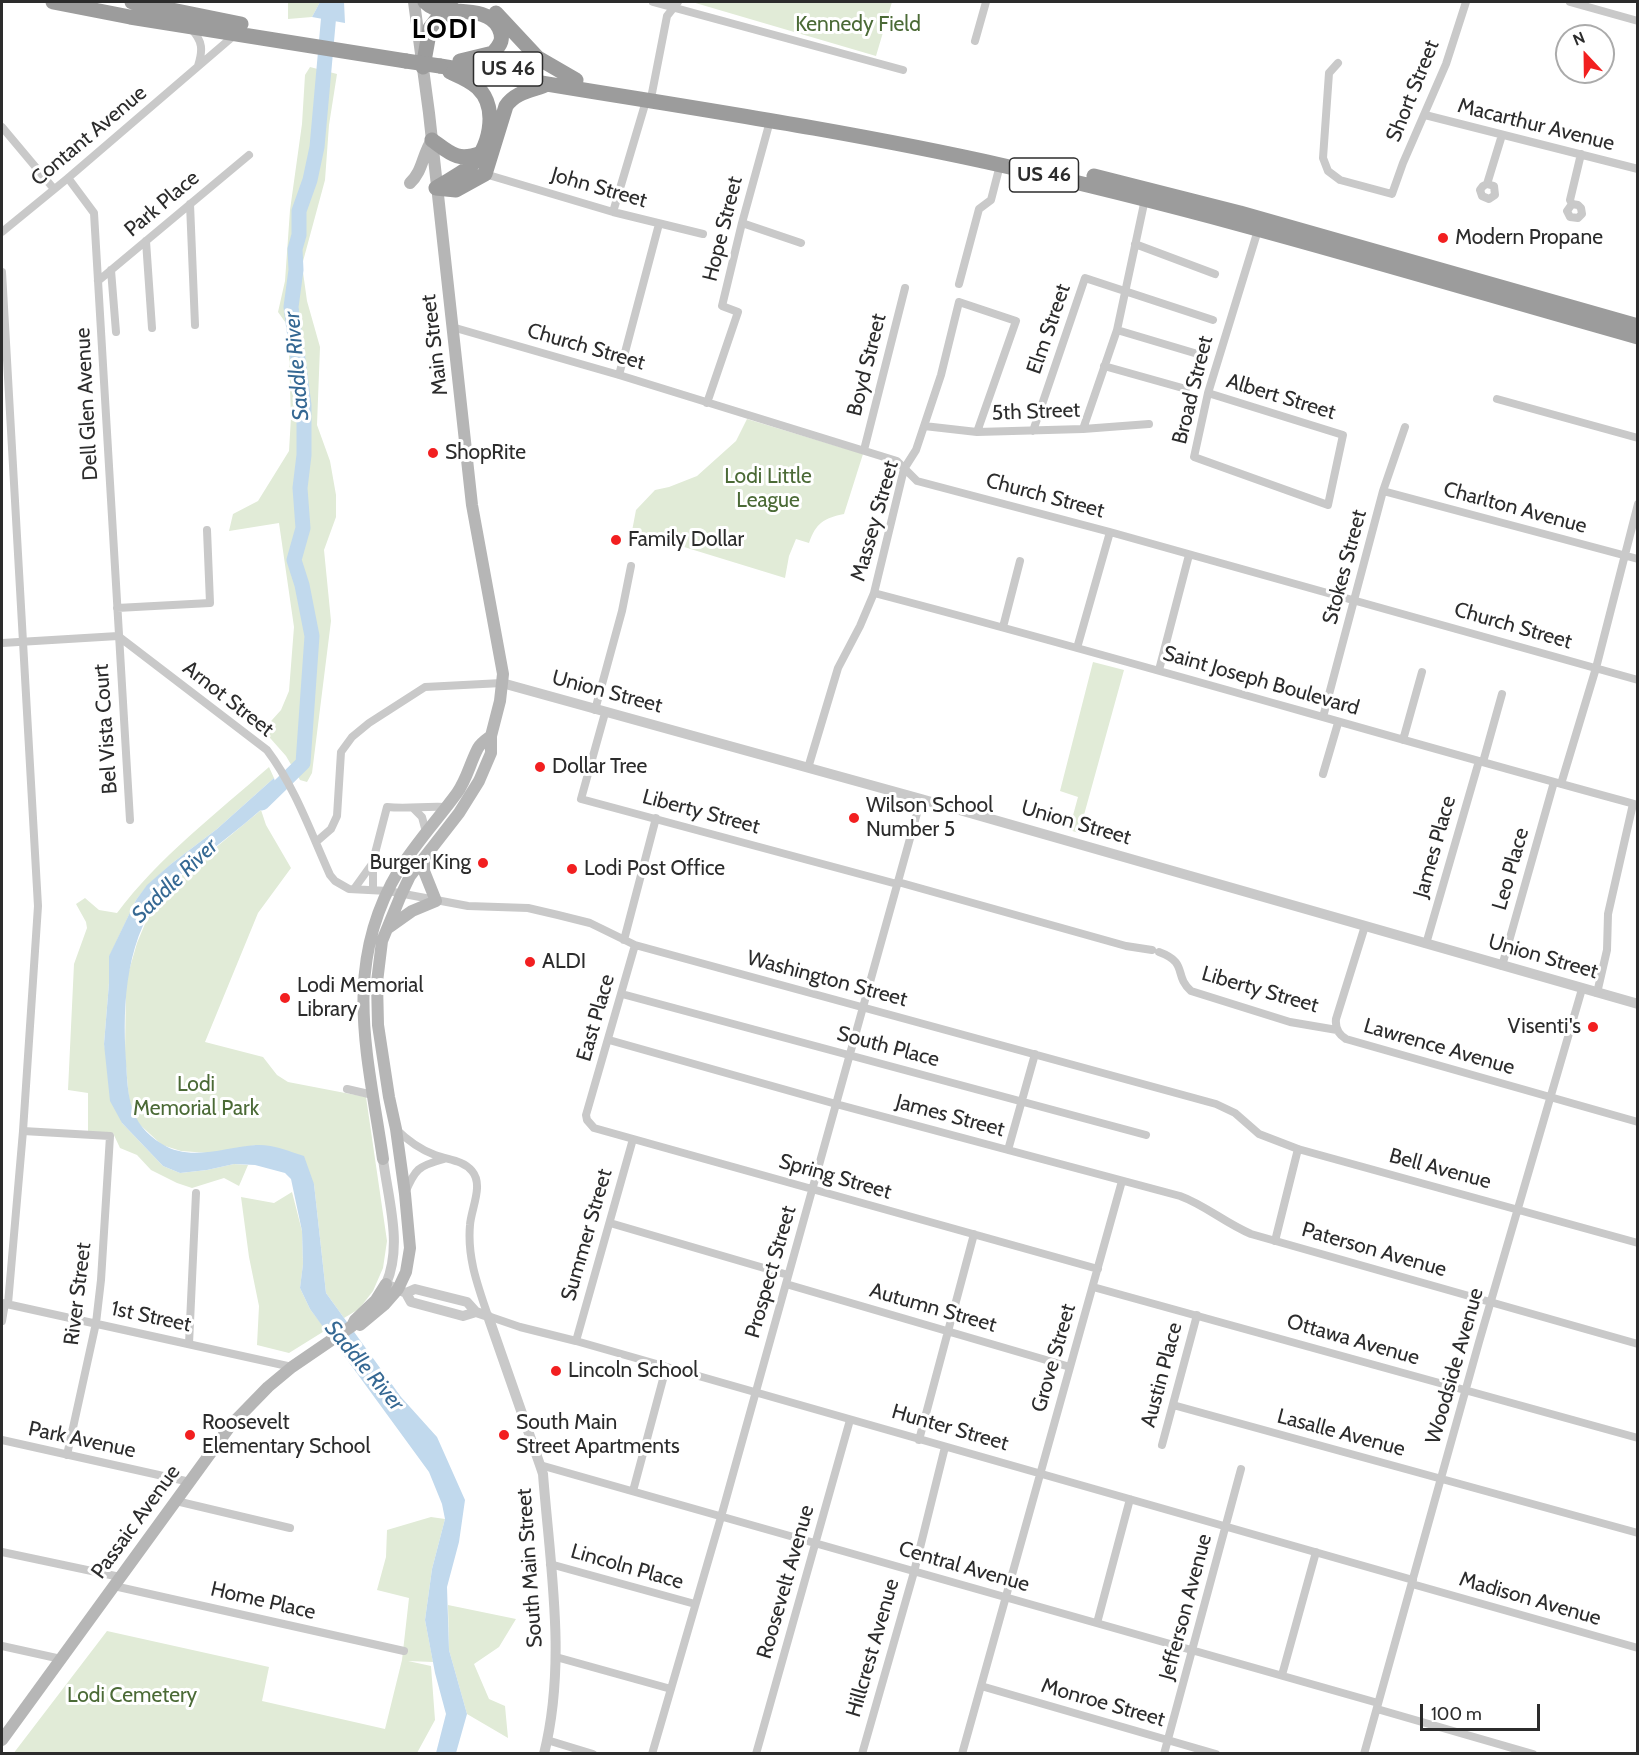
<!DOCTYPE html>
<html>
<head>
<meta charset="utf-8">
<style>
	body { margin:0 }
	#map { position:relative; width:1639px; height:1755px; overflow:hidden; background:#fff; font-family:Cabin,sans-serif }
	canvas { display:block }
	.frame { position:absolute; inset:0; border:3px solid #2c2c2c; pointer-events:none }
	.north { position:absolute; left:1555px; top:24px; width:60px; height:60px; box-sizing:border-box; background:#fff; border:2px solid #ababab; border-radius:50%; rotate:338deg; font-size:16px; font-weight:700; line-height:24px; text-align:center; color:#2c2c2c }
	.north::after { content:''; display:block; margin:auto; width:21px; height:27px; background:#f21f20; clip-path:polygon(50% 0,100% 100%,50% 72%,0 100%) }
	.scale { position:absolute; left:1420px; top:1704px; width:120px; height:27px; box-sizing:border-box; border:3px solid #2c2c2c; border-top:0; padding-left:8px; font-size:18px; line-height:21px; white-space:nowrap; color:#2c2c2c; -webkit-text-stroke:4px #fff; paint-order:stroke }
</style>
</head>
<body>
<div id="map">
<canvas width="1639" height="1755"></canvas>
<div class="frame"></div>
<div class="north">N</div>
<div class="scale">100 m</div>
</div>
<script>
const ctx = document.querySelector('canvas').getContext('2d');
ctx.lineJoin = 'round';
function fill(path, color) { ctx.fillStyle = color; ctx.fill(path, 'evenodd'); }
function trace(path, color, width, dash) { ctx.strokeStyle = color; ctx.lineWidth = width; ctx.lineCap = dash ? 'butt' : 'round'; ctx.setLineDash(dash || []); ctx.stroke(path); }
function drawText(font, color, halo, rows, align = 'center') {
  ctx.font = font + ' Cabin,sans-serif'; ctx.lineWidth = 6; ctx.setLineDash([]); ctx.textBaseline = 'middle'; ctx.strokeStyle = halo; ctx.fillStyle = color; for (const [text, x, y, turn = 0] of rows) {
    ctx.save(); ctx.translate(x, y); ctx.rotate((+turn || 0) * Math.PI / 180); ctx.textAlign = isNaN(turn) ? turn : align; if (halo) ctx.strokeText(text, 0, 0); ctx.fillText(text, 0, 0); ctx.restore();
  }
}
fill(new Path2D(`
	M288,2H320L312,17L288,19Z
	M692,2H892L876,56Z
	M310,67L337,74L329,125L325,180L302,265L307,301L320,347L317,425L330,461L336,495V517L324,550L331,621L312,773L307,782L300,780L286,756L263,730L281,710L289,691L294,627L279,523L229,531L233,514L258,501L289,451L291,417L288,326L278,312L285,281L290,210L302,124L305,75Z
	M747,419L863,454L844,514C824,518 816,523 809,543L796,539L789,556L785,578L632,531L636,510L655,490L669,487L697,476L736,441Z
	M1093,662L1124,670L1079,833L1069,830L1078,797L1060,791Z
	M269,767L274,778L217,829L171,864L147,886L136,900L109,957V983L104,1044L122,1123L163,1166L180,1173L207,1170L234,1164L248,1165L239,1186L224,1178L192,1188L177,1183L151,1170L137,1155L120,1148L113,1133L88,1132V1093L68,1090L74,964L87,928L86,922L76,904L85,898L99,910L117,913C159,857 217,813 269,767Z
	M261,810L266,825L291,868L258,913L205,1042L263,1057L277,1075L288,1082L366,1097L387,1241L383,1268L373,1291L359,1309L344,1318L326,1293L314,1184L257,1145L208,1153L181,1151L162,1145L138,1123L129,1101L125,1054L126,981L137,943L147,919L167,888Z
	M292,1192L302,1231L303,1264L300,1288L310,1309L326,1330L289,1353L257,1345L259,1306L249,1257L241,1197L274,1203Z
	M431,1517L445,1519L432,1569L425,1620L433,1662L408,1661L431,1666L435,1720L417,1753L13,1754L107,1631L269,1667L262,1701L385,1729L402,1660L409,1598L377,1590L386,1557L387,1530Z
	M448,1605L516,1619L499,1647L474,1664L489,1699L505,1706L508,1738L467,1714L449,1650Z`), '#e1ebd7');
fill(new Path2D(`
	M320,2H344L345,23L312,17Z
	M274,778L279,794C257,814 233,833 209,852C195,863 179,875 167,888C126,934 122,1002 126,1061C128,1096 128,1123 162,1144C190,1162 226,1147 256,1145C272,1144 289,1151 304,1156L314,1184L326,1293L401,1397L437,1437L465,1500L459,1542L447,1587L449,1650L467,1714L456,1753H436L446,1714L435,1673L425,1620L432,1569L445,1519L442,1504L429,1472L310,1309L300,1288L303,1264L302,1231L291,1179L285,1173L255,1165L234,1164L207,1170L180,1173L163,1166L122,1123L110,1101L104,1044L109,983V956L136,900L147,885L171,864L217,829Z`), '#c1d9ed');
trace(new Path2D(`
	M262,803L303,763L312,636L302,585L294,560L303,528L300,488L304,455V405L291,307L296,270L295,249L299,235V211L310,180L317,147L330,2`), '#c1d9ed', 15);
trace(new Path2D(`
	M653,2L903,70
	M1570,2L1638,21
	M191,29C203,41 203,50 198,66
	M975,41L986,2
	M1338,63L1329,73L1323,158L1328,171L1340,180L1392,194L1403,163L1446,64L1466,2
	M652,93L667,16L678,2
	M1425,115L1638,169
	M2,127L54,189
	M485,174L613,212L703,234
	M68,178L94,213L130,820
	M1487,184L1494,186L1495,195L1489,199L1482,196L1480,190L1483,186L1487,184L1502,135
	M190,204L195,325
	M1572,204L1578,205L1581,208L1582,214L1578,218L1570,217L1567,211L1572,204L1570,200L1581,154
	M613,212L646,101
	M742,223L801,243
	M2,232L68,178L237,33
	M146,241L152,328
	M1135,244L1215,274
	M111,270L116,332
	M2,272L38,906L23,1131L8,1304
	M98,281L249,155
	M959,284L979,209L991,200L1000,165
	M452,327L619,375L897,461L917,481L1110,532L1638,680
	M1117,330L1201,355
	M1104,366L1186,389
	M619,375L659,224
	M1208,393L1343,435L1328,505L1194,457L1208,393L1258,230
	M1497,399L1638,438
	M707,403L738,312L722,306L742,223L770,121
	M924,426L977,432L1083,429L1149,424
	M1083,429L1117,330L1145,199
	M1033,431L1085,278L1213,320
	M864,450L905,288
	M1383,491L1638,559
	M874,593C1130,660 1383,736 1638,805
	M117,608L210,603L207,530
	M1003,627L1020,561
	M2,643L118,636L267,750C295,787 311,833 330,875L335,881L349,889L388,891L468,906L528,908L558,915L590,923L635,945L1216,1104L1235,1113L1259,1134L1298,1149L1638,1243
	M1077,648L1110,532
	M1159,670L1189,555
	M595,710L622,611L631,566
	M605,713L581,799L897,884
	M1323,717L1383,491L1405,427
	M1403,740L1422,672
	M1483,762L1502,694
	M808,768L838,668L860,626L874,593L904,469L916,450L941,375L959,302L1016,321L977,432
	M1323,774L1338,723
	M1561,784L1596,668L1638,504
	M414,809L422,817L426,832
	M316,842L331,829L337,816L341,752L352,737L369,723L425,687L502,683
	M898,882L1126,946L1152,950
	M354,889L372,864
	M373,890V861L387,807C407,809 425,806 446,807
	M1365,926L1336,1019C1335,1028 1338,1034 1346,1039L1638,1122
	M624,940L656,818
	M1426,944L1479,761
	M635,945L586,1115L587,1120L594,1128L1098,1269
	M1159,952C1189,963 1173,975 1191,991L1290,1022L1337,1030
	M1502,966L1554,782
	M1597,993L1607,950L1608,914L1633,804
	M622,994L1146,1135
	M609,1040L836,1104L1180,1196C1205,1205 1225,1223 1251,1234L1638,1344
	M347,1089L373,1095
	M396,1129C408,1141 419,1149 435,1155C448,1160 463,1160 472,1171C484,1185 471,1209 470,1225C467,1258 478,1286 488,1316L520,1327L576,1341L1413,1580
	M23,1131L110,1136L101,1280L96,1323L67,1455
	M1008,1150L1035,1054
	M405,1193C415,1169 418,1166 444,1159
	M610,1223L788,1275
	M1275,1241L1298,1149
	M786,1284L1070,1367
	M1093,1287L1638,1438
	M2,1303L292,1367
	M2,1321L5,1303
	M576,1341L633,1139
	M189,1344L196,1193
	M1173,1405L1638,1533
	M2,1440L190,1482
	M919,1440L974,1234
	M1162,1445L1197,1315
	M540,1465L1378,1703
	M633,1491L666,1368
	M176,1501L290,1528
	M2,1552L120,1577
	M550,1564L695,1604
	M1412,1584L1638,1648
	M114,1586L404,1651
	M1097,1623L1130,1499
	M2,1646L61,1659
	M556,1657L671,1689
	M1282,1675L1316,1552
	M981,1686L1216,1754
	M1377,1709L1533,1754
	M547,1740L593,1754
	M652,1754L721,1517L921,799
	M756,1754L850,1420
	M862,1754L914,1572L945,1447
	M962,1754L1122,1181
	M1164,1754L1241,1469
	M1364,1754L1479,1342L1582,989`), '#c9c9c9', 8);
trace(new Path2D(`
	M502,683L921,799L1638,1004
	M383,1159C388,1199 403,1245 386,1284L406,1293L411,1302L463,1316L476,1312
	M406,1293L415,1289L467,1302L476,1312L488,1316L540,1465L543,1474C550,1566 567,1662 544,1754`), '#c9c9c9', 10);
trace(new Path2D(`
	M410,183C423,171 422,155 432,140
	M388,928L412,911L436,901L424,871V858
	M383,1159C368,1056 341,966 399,870C416,843 438,819 457,793C467,779 470,763 478,748C481,743 487,739 491,736
	M360,1325L384,1305L398,1289L406,1272L410,1248L405,1194L396,1129L389,1097L378,1025L377,982L382,941L401,895L410,876L459,813L479,781L491,753V736L500,701L503,674L472,505L429,113L414,2
	M2,1740L231,1425L268,1387L292,1367L352,1326L355,1320L376,1300L386,1284`), '#b6b6b6', 12);
trace(new Path2D(`
	M53,2L130,17L406,61
	M132,2L241,24
	M425,2C427,3 429,6 432,7C451,15 488,5 499,28C504,39 501,44 493,53L460,61
	M496,13L538,58L576,80
	M440,66C628,99 818,124 1005,166C1218,213 1428,278 1638,337
	M423,67L430,28L437,19L455,10
	M432,140C451,154 458,162 481,153
	M1094,176L1240,213L1638,326
	M436,188C447,181 459,175 468,168C490,152 499,108 478,88C471,81 459,76 450,72
	M436,188L456,190L485,174L506,106C515,93 529,91 543,86`), '#9c9c9c', 15);
trace(new Path2D(`
	M406,61L440,66`), '#9c9c9c', 15);
for (const [x, y, r, color] of [
	[1443,238,6,"#f21f20"],
	[433,453,6,"#f21f20"],
	[616,540,6,"#f21f20"],
	[540,767,6,"#f21f20"],
	[854,818,6,"#f21f20"],
	[483,863,6,"#f21f20"],
	[572,869,6,"#f21f20"],
	[530,962,6,"#f21f20"],
	[285,998,6,"#f21f20"],
	[1593,1027,6,"#f21f20"],
	[556,1371,6,"#f21f20"],
	[190,1435,6,"#f21f20"],
	[504,1435,6,"#f21f20"]
]) { const dot = new Path2D(); dot.arc(x, y, r, 0, 2 * Math.PI); ctx.fillStyle = color; ctx.fill(dot); trace(dot, '#fff', 2); }
for (const [x, y, w] of [
	[508,69,69],
	[1044,175,69]
]) { const box = new Path2D(); box.roundRect(x - w / 2, y - 17, w, 34, 4.5); ctx.fillStyle = '#fff'; ctx.fill(box); trace(box, '#2c2c2c', 1.5); }
drawText('bold 20px', '#2c2c2c', null, [
	["US 46",508,69],
	["US 46",1044,175]
]);
drawText('21px', '#4b6a36', '#fff', [
	["Kennedy Field",858,25],
	["Lodi Little",768,477],
	["League",768,501],
	["Lodi",196,1085],
	["Memorial Park",196,1109],
	["Lodi Cemetery",132,1696]
]);
drawText('21px', '#2c2c2c', '#fff', [
	["Short Street",1413,91,-68],
	["Macarthur Avenue",1536,125,14],
	["Contant Avenue",89,136,-40],
	["John Street",599,188,16],
	["Park Place",162,204,-40],
	["Hope Street",723,229,-76],
	["Elm Street",1049,329,-71],
	["Main Street",435,345,-97],
	["Church Street",586,347,16],
	["Boyd Street",867,365,-76],
	["Broad Street",1193,390,-76],
	["Albert Street",1281,397,17],
	["Dell Glen Avenue",87,404,-93],
	["5th Street",1036,412,-2],
	["Church Street",1045,496,15],
	["Charlton Avenue",1515,508,15],
	["Massey Street",875,521,-74],
	["Stokes Street",1345,567,-75],
	["Church Street",1513,626,16],
	["Saint Joseph Boulevard",1261,681,16],
	["Union Street",607,692,15],
	["Arnot Street",228,699,38],
	["Bel Vista Court",106,729,-94],
	["Liberty Street",701,812,15],
	["Union Street",1076,823,16],
	["James Place",1435,847,-74],
	["Leo Place",1511,869,-74],
	["Union Street",1543,957,16],
	["Washington Street",827,979,15],
	["Liberty Street",1260,990,16],
	["East Place",596,1018,-74],
	["South Place",888,1047,15],
	["Lawrence Avenue",1439,1047,16],
	["James Street",950,1116,15],
	["Bell Avenue",1440,1169,15],
	["Spring Street",835,1177,16],
	["Summer Street",587,1235,-74],
	["Paterson Avenue",1374,1250,16],
	["Prospect Street",771,1272,-74],
	["River Street",78,1294,-83],
	["Autumn Street",933,1308,16],
	["1st Street",151,1317,12],
	["Ottawa Avenue",1353,1340,16],
	["Grove Street",1054,1358,-74],
	["Woodside Avenue",1455,1366,-74],
	["Austin Place",1162,1375,-75],
	["Hunter Street",950,1428,16],
	["Lasalle Avenue",1341,1433,15],
	["Park Avenue",82,1440,12],
	["Passaic Avenue",136,1522,-54],
	["Lincoln Place",627,1567,16],
	["Central Avenue",964,1567,16],
	["South Main Street",530,1568,-94],
	["Roosevelt Avenue",786,1582,-74],
	["Madison Avenue",1530,1599,16],
	["Home Place",263,1601,13],
	["Jefferson Avenue",1186,1607,-75],
	["Hillcrest Avenue",873,1648,-74],
	["Monroe Street",1103,1703,16]
]);
drawText('21px', '#2c2c2c', '#fff', [
	["Modern Propane",1455,238],
	["ShopRite",445,453],
	["Family Dollar",628,540],
	["Dollar Tree",552,767],
	["Wilson School",866,806],
	["Number 5",866,830],
	["Burger King",471,863,"right"],
	["Lodi Post Office",584,869],
	["ALDI",542,962],
	["Lodi Memorial",297,986],
	["Library",297,1010],
	["Visenti's",1581,1027,"right"],
	["Lincoln School",568,1371],
	["Roosevelt",202,1423],
	["Elementary School",202,1447],
	["South Main",516,1423],
	["Street Apartments",516,1447]
], 'left');
drawText('italic 22px', '#356893', '#fff', [
	["Saddle River",297,366,-95],
	["Saddle River",175,881,-44],
	["Saddle River",364,1366,50]
]);
ctx.letterSpacing = '1.5px';
drawText('bold 27px', '#000', '#fff', [
	["LODI",445,30]
]);
ctx.letterSpacing = '0px';
</script>
</body>
</html>
